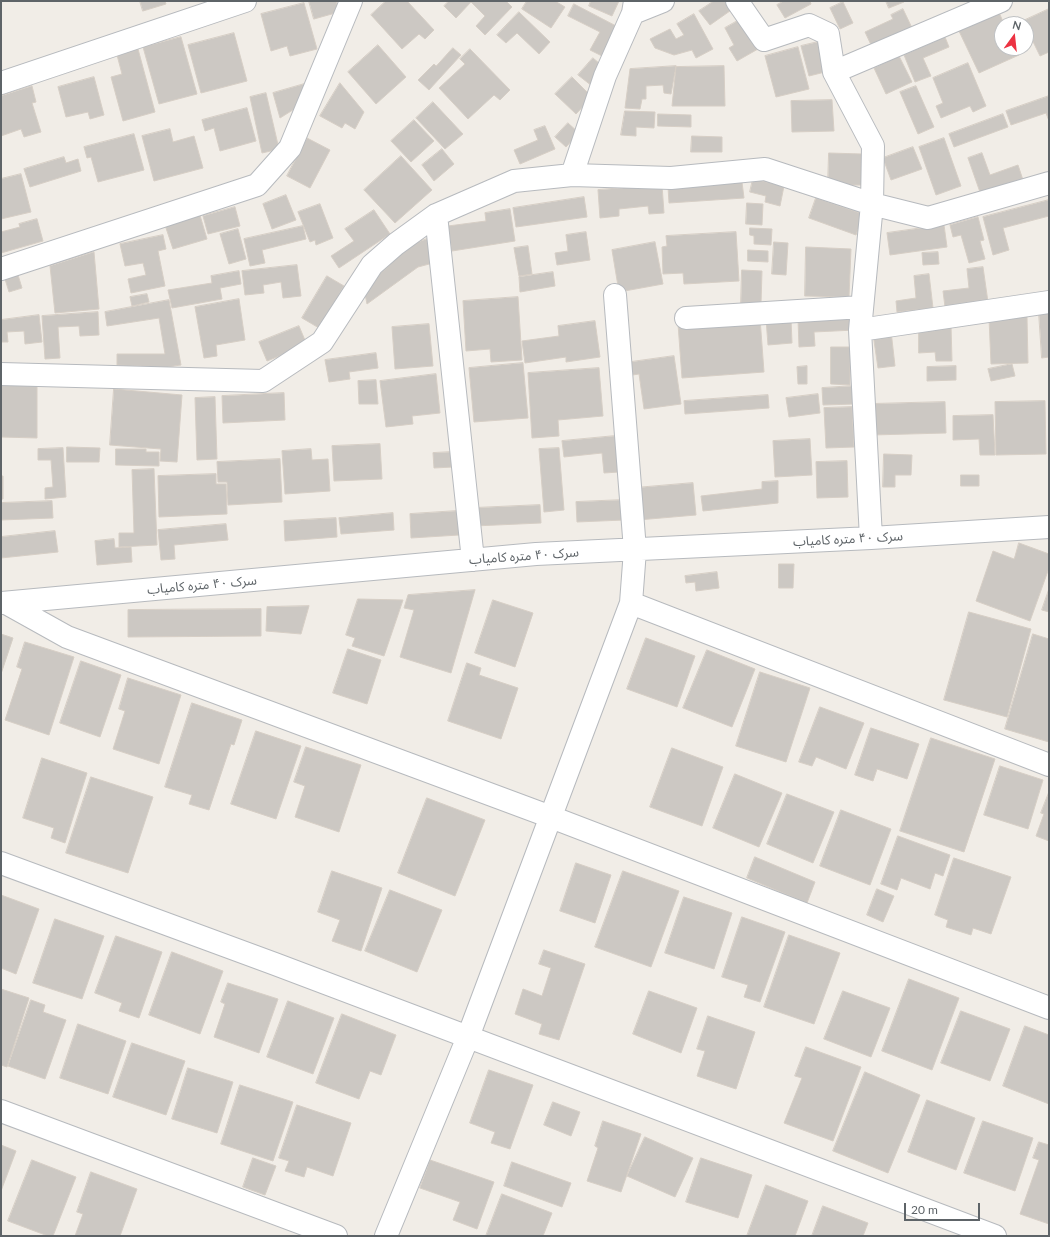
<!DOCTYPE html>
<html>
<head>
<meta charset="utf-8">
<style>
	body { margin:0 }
	#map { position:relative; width:1050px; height:1237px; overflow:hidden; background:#f1ede7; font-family:Lato,sans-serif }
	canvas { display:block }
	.frame { position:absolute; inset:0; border:2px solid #5e6468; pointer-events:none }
	.north { position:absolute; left:994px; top:16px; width:40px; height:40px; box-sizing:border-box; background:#fff; border:1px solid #bfc1c3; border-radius:50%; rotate:15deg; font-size:11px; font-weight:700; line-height:16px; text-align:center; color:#5e6468 }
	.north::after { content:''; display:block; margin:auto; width:14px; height:18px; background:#ec3242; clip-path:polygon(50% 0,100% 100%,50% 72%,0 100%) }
	.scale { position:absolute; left:904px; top:1203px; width:76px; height:18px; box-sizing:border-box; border:2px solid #5e6468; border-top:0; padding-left:5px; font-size:12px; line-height:14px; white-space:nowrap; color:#5e6468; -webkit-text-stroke:3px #fff; paint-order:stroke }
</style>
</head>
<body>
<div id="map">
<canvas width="1050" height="1237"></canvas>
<div class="frame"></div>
<div class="north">N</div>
<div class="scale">20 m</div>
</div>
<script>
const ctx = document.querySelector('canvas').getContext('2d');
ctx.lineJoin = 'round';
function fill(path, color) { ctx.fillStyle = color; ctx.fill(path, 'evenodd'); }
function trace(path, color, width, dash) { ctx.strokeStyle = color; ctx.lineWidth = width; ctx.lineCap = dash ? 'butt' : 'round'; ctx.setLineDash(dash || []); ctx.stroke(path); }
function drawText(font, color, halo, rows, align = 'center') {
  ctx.font = font + ' Lato,"Noto Sans Arabic",sans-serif'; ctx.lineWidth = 3; ctx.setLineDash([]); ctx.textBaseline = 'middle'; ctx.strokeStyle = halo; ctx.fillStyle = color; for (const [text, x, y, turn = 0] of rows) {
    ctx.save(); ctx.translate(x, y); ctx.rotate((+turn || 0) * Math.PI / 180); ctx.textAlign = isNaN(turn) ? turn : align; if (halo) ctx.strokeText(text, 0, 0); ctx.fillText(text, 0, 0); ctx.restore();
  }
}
const building = new Path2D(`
	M140,1H165L166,4L143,11Z
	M309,1H336L339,12L314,19Z
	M386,1H407L434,30L425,39L419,34L402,49L371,15Z
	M449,1H506L512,7L485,35L476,26L485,16L471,2L456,18L444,6Z
	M527,1H555L565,7L551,28L522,9Z
	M591,1H619L612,16L589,6Z
	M714,1H734L737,6L710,25L699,11Z
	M784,1H810L811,4L785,18L777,5Z
	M886,1H903L904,2L889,8Z
	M843,2L853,23L840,29L830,8Z
	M304,3L317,49L290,56L287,46L271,51L261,14Z
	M574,4L618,27L602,56L590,50L600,32L568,16Z
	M903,9L913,30L873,49L865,32L893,19L891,15Z
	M1049,9V52L1040,56L1023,21Z
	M998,10L1004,24H1002V48H1015L1019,55L979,73L958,29Z
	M519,12L550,42L539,54L517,33L506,43L497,35Z
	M694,14L713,49L696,58L692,50L674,55L655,48L650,39L670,29L676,39L684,35L677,24Z
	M741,19L758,49L737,61L729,48L734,45L725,28Z
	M234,33L247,81L201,93L188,45Z
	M181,37L197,94L159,104L143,47Z
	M945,37L949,47L923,58L931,76L915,82L904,55Z
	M818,42L825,72L809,76L801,46Z
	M378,45L406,77L376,104L348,72Z
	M798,47L809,89L776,97L765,56Z
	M453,48L461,55L429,90L418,80L434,64L436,66Z
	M138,49L155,112L123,121L111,77L122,74L117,55Z
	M470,49L510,90L500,100L494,95L468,119L439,88L465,64L460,59Z
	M899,56L912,82L886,94L874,68Z
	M593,58L606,69L592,86L578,75Z
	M968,63L986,106L973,112L970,106L941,118L936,106L943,103L933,78Z
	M676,66L671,94L664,93L663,85L646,86V99H642L640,109L625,108L630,69Z
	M724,66L725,106H672L676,67Z
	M94,77L104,115L90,119L88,112L66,117L58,87Z
	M572,77L592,97L576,114L555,94Z
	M311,82L304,103L280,118L273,93Z
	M340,83L364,112L355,129L345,123L342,128L320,116Z
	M32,86L36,102L32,103L41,132L24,137L21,129L1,136V96Z
	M916,86L934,127L918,134L900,92Z
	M266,93L279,149L262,153L250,97Z
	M1049,96V121L1046,113L1011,125L1006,111Z
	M832,100L834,131L792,132L791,101Z
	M433,102L463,134L445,149L416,118Z
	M247,108L256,141L220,151L214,128L205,131L202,120Z
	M625,111L655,112L654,128L636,127V136L621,135Z
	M658,114L691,115V127L658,126Z
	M1003,114L1008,127L954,147L949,134Z
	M414,120L434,141L411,162L391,141Z
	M568,123L579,133L566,147L555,137Z
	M545,126L555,149L520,164L514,150L538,140L534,130Z
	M170,129L173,142L194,136L203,168L154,181L142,136Z
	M134,134L144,170L98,182L91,157L87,158L84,147Z
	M692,136L722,137V152H691Z
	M307,138L330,150L310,188L287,176Z
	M944,138L961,186L936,195L919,147Z
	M913,147L922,169L891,180L883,158Z
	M442,149L454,164L434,181L422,165Z
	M829,153L862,154V185H828Z
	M982,153L990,175L1018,165L1023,180L981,195L968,158Z
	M401,156L432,190L395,223L364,190Z
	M64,157L66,163L78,159L81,171L30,187L24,169Z
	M21,174L31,212L1,219V179Z
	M753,179L784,186L780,206L765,202L766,196L750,192Z
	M742,182L744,198L669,203L668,187Z
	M662,185L664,213L649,214L648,206L619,209V216L600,218L598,190Z
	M286,195L296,220L272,229L263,204Z
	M584,197L587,217L516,227L513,208Z
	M816,198L863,214L856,235L809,218Z
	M1049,200V216L1003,228L1009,250L993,255L983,217Z
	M747,203L763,204L762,225L746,224Z
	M320,204L333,238L316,245L315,240L310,242L298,212Z
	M235,207L240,226L208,234L203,216Z
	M510,209L515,241L452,251L448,226L486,221L485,213Z
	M374,210L390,234L339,268L331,256L354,241L345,229Z
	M199,212L207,239L173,249L164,222Z
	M978,217L984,240L980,241L985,259L969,263L961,235L953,237L950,225Z
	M37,219L43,241L1,253V232L20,227L19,224Z
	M944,225L947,247L890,255L887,233Z
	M303,226L306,239L262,250L265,263L250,266L244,239Z
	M750,228L772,229L771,245L754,244V236L750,235Z
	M238,229L246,259L229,264L220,234Z
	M586,232L590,260L557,265L555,253L568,251L566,235Z
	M736,232L739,281L684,284L683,273L663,274L662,247L667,246L666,236Z
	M163,235L166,249L158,251L165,286L131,293L128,279L146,275L143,263L125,266L120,244Z
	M427,239L433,263L418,267L367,304L364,289L412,244Z
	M655,242L663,284L619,292L612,250Z
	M774,242L788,243L786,275L772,274Z
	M528,246L532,274L519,276L514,248Z
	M806,247L851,249L849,297L805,296Z
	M748,250L768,251V262L748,261Z
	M94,252L99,309L55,313L50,266Z
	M938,252L939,264L923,265L922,253Z
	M297,265L301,296L283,298L281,282L263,285L264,293L245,295L242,271Z
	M983,267L988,302L945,307L943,291L969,288L967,269Z
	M742,270L762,271L761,304H741Z
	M239,271L241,284L220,288L222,299L172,308L168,290L212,283L211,276Z
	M553,272L555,286L520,292L519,277Z
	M929,274L933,308L897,312L896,301L916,298L914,276Z
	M18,275L22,288L9,292L5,279Z
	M327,276L344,286L319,328L302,318Z
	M147,294L149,302L132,306L130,297Z
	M518,297L522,360L491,362L490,349L466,351L463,301Z
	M239,299L245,340L216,345L217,356L204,358L195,307Z
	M169,300L181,365L167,367L117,365V354H165L159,318L107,326L105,312Z
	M98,312L99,335L80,336L79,326L58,327L60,358L45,359L42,316Z
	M1039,313H1049V357L1042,358Z
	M39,315L42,342L25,344L24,331L7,332L8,342H1V320Z
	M854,317L855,330L814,332L815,346L799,347L798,319Z
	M1027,317L1028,363L991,364L989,318Z
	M760,318L764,372L682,378L678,324Z
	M791,318L792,343L768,345L766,319Z
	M595,321L600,357L566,362V357L525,363L522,341L559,336L558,326Z
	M429,324L433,366L395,369L392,327Z
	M919,325H951L952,361H936L935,352L919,353Z
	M299,326L307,345L267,361L259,342Z
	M891,331L895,366L878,368L873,334Z
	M831,347H850V385L831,384Z
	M376,353L378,368L349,372L350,379L329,382L325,360Z
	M674,356L681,404L644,409L639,374L626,376L624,363Z
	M523,363L528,418L474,422L469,368Z
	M1012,364L1015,376L991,381L988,369Z
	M807,366V384H798L797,367Z
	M956,366V380L927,381V367Z
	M599,368L603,416L558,420L559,436L532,438L528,373Z
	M436,374L440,413L412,416L413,424L386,427L380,381Z
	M376,380L378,404H359L358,381Z
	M1,381H37V438L1,437Z
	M854,386L855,404L823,405L822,388Z
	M114,389L182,395L177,462L160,461L161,449L110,445Z
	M284,393L285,420L223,423L222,396Z
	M818,394L820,413L789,417L786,398Z
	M768,395L769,408L685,414L684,401Z
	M215,397L217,459L197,460L195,398Z
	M1045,401L1046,454L996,455L995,402Z
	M945,402L946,433L872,435L871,404Z
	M852,407L854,447L826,448L824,408Z
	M993,415L995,455H980L979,439L953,440V416Z
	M615,436L619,472L604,473L602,453L564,457L562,441Z
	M810,439L812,475L775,477L773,441Z
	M380,444L382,479L334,481L332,446Z
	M67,447L100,448L99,462H67Z
	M63,448L66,497L45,499V488L53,487L51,460H38V449Z
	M559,448L564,510L544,512L539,449Z
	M116,449H146V452H159V466L116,465Z
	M311,449L312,460L328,459L330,491L285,494L282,451Z
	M452,452L453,467L434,468L433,453Z
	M884,454L912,455L911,475H895V487H883Z
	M280,459L282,502L228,505L227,482H218L217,462Z
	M847,461L848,497L817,498L816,462Z
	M154,469L157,545L119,547V533H134L132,470Z
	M216,474V484H226L227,514L159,517L158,476Z
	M961,475H979V486H961Z
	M1,476H3V499H1Z
	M778,481V503L703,511L701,496L762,489V482Z
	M693,483L696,515L638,520L635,488Z
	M623,500L624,520L577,522L576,502Z
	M52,501L53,518L1,520V503Z
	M540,505L541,523L474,526V508Z
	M457,511L459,535L411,538L410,514Z
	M393,513L394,530L341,534L339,518Z
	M336,518L337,537L285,541L284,521Z
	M226,524L228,540L174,545L175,559L161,560L158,530Z
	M55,531L58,552L1,558V537Z
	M114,539L115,548L131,547L132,562L97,565L95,541Z
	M1019,543L1049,554V568L1030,621L976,601L993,551L1014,559Z
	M779,564H794L793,588H779Z
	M717,572L719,588L696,591L695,582L686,583L685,576Z
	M1049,589V612L1042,610Z
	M475,590L451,673L400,657L414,610L404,608L408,595Z
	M358,599L403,600L384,656L352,646L355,638L346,635Z
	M493,600L533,613L515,667L475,653Z
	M309,606L301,634L266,631L267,607Z
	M261,609V636L128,637V610Z
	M969,612L1031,629L1007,717L944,700Z
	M1,634L13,638L1,674Z
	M1033,634L1049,639V742L1005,729Z
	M646,638L695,656L677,707L627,689Z
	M25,642L74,657L49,735L5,720L22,669L17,667Z
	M348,649L381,660L367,704L333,693Z
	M707,650L755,669L732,727L683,708Z
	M81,661L121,675L100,737L60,723Z
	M467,663L481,668L479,675L518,688L501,739L448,721Z
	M760,672L810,688L786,762L736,746Z
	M128,678L181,695L159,764L113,749L125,711L119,709Z
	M192,703L242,720L234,745L231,744L209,810L189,804L192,795L165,787Z
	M820,707L864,723L846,769L816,757L812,766L799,762Z
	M871,728L919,744L907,779L877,769L873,781L855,775Z
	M256,731L301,746L276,819L231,804Z
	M931,738L995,759L964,852L900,831Z
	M306,747L361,765L339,832L295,817L305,786L294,782Z
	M672,748L723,767L702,826L650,807Z
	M42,758L87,773L65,843L51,838L54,828L23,818Z
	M1000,766L1043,780L1028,829L984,815Z
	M735,774L782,793L759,847L713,828Z
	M91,777L153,797L128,873L66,853Z
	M1049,792V841L1036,836L1044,814L1041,813Z
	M787,794L834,812L813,863L767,844Z
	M427,798L485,820L455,896L398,873Z
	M841,810L891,829L870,885L820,866Z
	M898,836L950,855L943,876L935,873L930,889L901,878L897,890L881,884Z
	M755,857L815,882L807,903L747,878Z
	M954,858L1011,877L991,934L973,928L971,935L946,927L948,920L935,915Z
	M576,863L611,875L595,923L560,911Z
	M332,871L382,888L361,951L332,941L340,920L318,912Z
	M623,871L679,891L651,967L595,947Z
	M877,889L894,896L883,922L867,915Z
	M390,890L442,910L417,972L365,951Z
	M1,895L39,909L16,974L1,968Z
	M684,897L732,913L714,969L665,953Z
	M742,917L785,932L760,1002L744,997L748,985L722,977Z
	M55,919L104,936L82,999L33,983Z
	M789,935L840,953L814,1024L764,1007Z
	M116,936L162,952L139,1018L119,1011L122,1003L95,993Z
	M544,950L585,964L559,1040L539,1034L542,1024L515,1014L523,989L542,996L551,968L539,964Z
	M172,952L223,971L200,1034L149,1015Z
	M909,979L959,998L932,1070L882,1051Z
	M228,983L278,999L259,1053L214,1037L225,1004L221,1002Z
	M1,989L29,998L7,1067L1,1065Z
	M649,991L697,1008L681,1053L633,1034Z
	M843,991L890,1008L871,1057L824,1039Z
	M31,1000L45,1005L43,1012L66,1020L45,1079L8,1066Z
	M288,1001L334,1018L313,1074L267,1057Z
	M961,1011L1010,1029L990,1081L941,1063Z
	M342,1014L396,1035L381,1075L370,1071L359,1099L316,1083Z
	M708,1016L755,1032L736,1089L697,1076L705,1051L697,1049Z
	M78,1024L126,1041L108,1094L60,1078Z
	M1025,1026L1049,1035V1104L1003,1086Z
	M132,1043L185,1061L166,1115L113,1097Z
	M806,1047L861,1067L833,1141L784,1123L802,1078L795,1076Z
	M188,1068L233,1082L217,1133L172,1119Z
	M489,1070L533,1085L510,1149L491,1143L495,1132L470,1123Z
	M865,1072L920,1095L888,1173L833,1151Z
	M240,1085L293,1102L273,1161L221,1144Z
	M927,1100L975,1118L956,1170L908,1152Z
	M553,1102L580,1112L571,1136L544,1125Z
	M297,1105L351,1123L333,1176L307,1167L304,1177L285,1171L289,1161L279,1158Z
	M603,1121L641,1134L621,1192L587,1181L598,1148L595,1146Z
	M983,1121L1033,1138L1015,1191L964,1173Z
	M645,1137L693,1158L675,1197L627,1176Z
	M1039,1142L1049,1145V1224L1020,1214L1039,1160L1033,1158Z
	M1,1145L16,1151L1,1191Z
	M253,1158L276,1166L265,1195L243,1187Z
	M701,1158L752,1175L738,1218L686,1202Z
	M32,1160L76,1177L53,1236H48L8,1221Z
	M430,1160L494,1182L477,1229L453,1220L460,1202L420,1188Z
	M512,1162L571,1183L562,1207L504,1186Z
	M91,1172L137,1189L120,1236H75L83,1214L77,1212Z
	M766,1185L808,1201L795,1236H747Z
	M502,1194L552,1213L543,1236H486Z
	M823,1206L868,1223L863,1236H812Z`);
fill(building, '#ccc8c3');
trace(building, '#d6cec5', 1);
const street = new Path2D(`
	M737,1L764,40L809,25L828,34L834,72L873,146L872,204L860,330L871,538
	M633,13L663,1
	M834,72L1001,1
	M1,83L245,1
	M572,175L605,76L633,13L635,1
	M436,215L473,560
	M1,269L257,185L290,148L351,1
	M686,318L862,307
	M860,330L1049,302
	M1,374L263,381L322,342L372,265L396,244L436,215L514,181L572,175L671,178L765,169L872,204L928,218L1049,183
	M2,603L536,554L871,538L1049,527
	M6,603L67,637L551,817L1049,1008
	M631,603L1049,765
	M1,863L275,964L995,1236
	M1,1111L336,1236
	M386,1236L468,1037L631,603L635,550L615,295`);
trace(street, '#b7babe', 24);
trace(street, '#fff', 22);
drawText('13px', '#5e6468', '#fff', [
	["سرک ۴۰ متره کامیاب",848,539,-3],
	["سرک ۴۰ متره کامیاب",524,556,-4],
	["سرک ۴۰ متره کامیاب",202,585,-5]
]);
</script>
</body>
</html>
